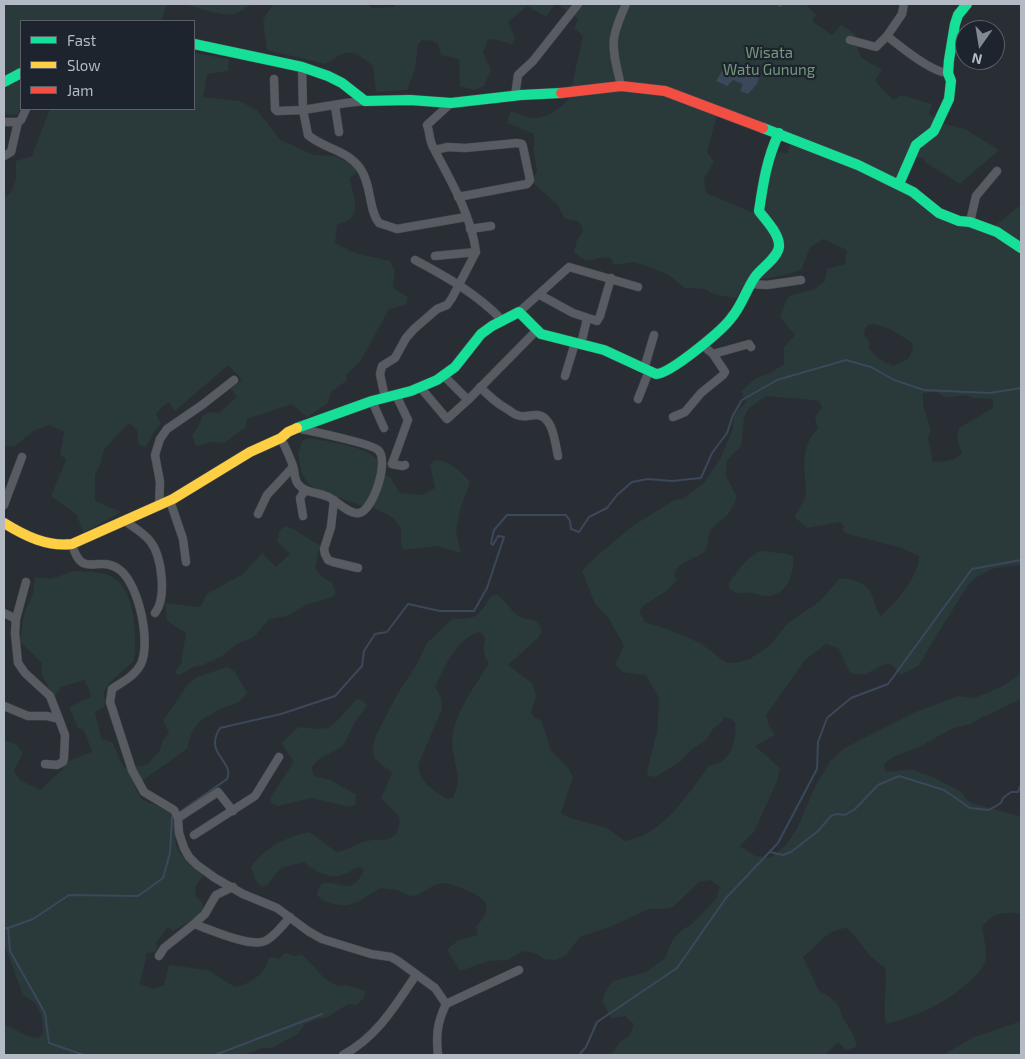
<!DOCTYPE html>
<html>
<head>
<meta charset="utf-8">
<style>
	body { margin:0 }
	#map { position:relative; width:1025px; height:1059px; overflow:hidden; background:#292e34; font-family:"Exo 2",sans-serif }
	canvas { display:block }
	.frame { position:absolute; inset:0; border:5px solid #b3bac4; pointer-events:none }
	.legend { position:absolute; left:20px; top:20px; width:175px; height:90px; box-sizing:border-box; background:#1e242d; border:1px solid #5a6069; margin:0; padding:6px 9px; list-style:none; font-size:15px; color:#b3bac4 }
	.legend li { display:flex; align-items:center; gap:10px; height:25px }
	.legend b { width:25px; border:1px solid #5a6069 }
	.north { position:absolute; left:955px; top:20px; width:50px; height:50px; box-sizing:border-box; background:#1e242d; border:1px solid #5a6069; border-radius:50%; rotate:193deg; font-size:14px; font-weight:700; line-height:20px; text-align:center; color:#b3bac4 }
	.north::after { content:''; display:block; margin:auto; width:18px; height:22px; background:#838992; clip-path:polygon(50% 0,100% 100%,50% 72%,0 100%) }
</style>
</head>
<body>
<div id="map">
<canvas width="1025" height="1059"></canvas>
<div class="frame"></div>
<ul class="legend">
<li><b style="height:6px;background:#16e098"></b>Fast</li>
<li><b style="height:6px;background:#ffcf43"></b>Slow</li>
<li><b style="height:6px;background:#f24e42"></b>Jam</li>
</ul>
<div class="north">N</div>
</div>
<script>
const ctx = document.querySelector('canvas').getContext('2d');
ctx.lineJoin = 'round';
function fill(path, color) { ctx.fillStyle = color; ctx.fill(path, 'evenodd'); }
function trace(path, color, width, dash) { ctx.strokeStyle = color; ctx.lineWidth = width; ctx.lineCap = dash ? 'butt' : 'round'; ctx.setLineDash(dash || []); ctx.stroke(path); }
function drawText(font, color, halo, rows, align = 'center') {
  ctx.font = font + ' "Exo 2",sans-serif'; ctx.lineWidth = 4.5; ctx.setLineDash([]); ctx.textBaseline = 'middle'; ctx.strokeStyle = halo; ctx.fillStyle = color; for (const [text, x, y, turn = 0] of rows) {
    ctx.save(); ctx.translate(x, y); ctx.rotate((+turn || 0) * Math.PI / 180); ctx.textAlign = isNaN(turn) ? turn : align; if (halo) ctx.strokeText(text, 0, 0); ctx.fillText(text, 0, 0); ctx.restore();
  }
}
fill(new Path2D(`
	M4,4H167L161,21H21V107L17,115L4,114Z
	M182,4H252C247,7 240,12 234,14C221,17 196,6 182,4Z
	M273,4H360L369,5L372,8L394,7L395,4H555L546,17L527,6L508,22L515,38L512,44C505,43 495,37 488,40L483,53L491,70L484,86L474,90L460,86L459,59L441,55L438,44L433,41L422,40L418,44L415,70L407,90L376,92L373,66C350,48 350,49 325,64L267,50L263,20Z
	M557,4H806L816,15L812,21L832,35L841,25L855,34C859,61 859,57 882,69L875,81L893,100L901,95L932,104L929,114L945,124L965,129L999,150L960,184L926,163L923,158L915,157L904,178L926,198L952,216L995,226L1019,206L1021,207V565L995,568L977,577L968,585L918,666L901,675L891,664H885L864,675L850,673L839,649L826,644L805,660L766,715L769,726L775,735L755,746L780,768L777,781L754,832L740,846L755,856L770,858L785,846L797,829L813,791L830,761L843,749L913,713L959,696L972,698L977,697L999,688L1021,674V699L981,718L971,724L953,728L917,748L895,756L885,763L884,768L887,772L911,769L937,779L960,791L967,800L972,803L1019,816L1021,820V914C1005,911 992,913 982,927C983,937 987,948 986,958C985,967 978,973 971,980C947,1003 918,1016 886,1024C882,1005 888,986 885,967C867,958 861,940 847,928C826,930 819,944 803,957L819,991L830,997L838,1005L842,1016L854,1036L857,1047L846,1050L838,1042L825,1055H611L620,1042L629,1036L634,1024L625,1016L611,1018L602,1001L606,990L613,981L646,972L664,959L674,938L682,930L692,924L716,899L720,887L711,880L699,882L673,907C665,911 658,907 649,909L612,926L580,937L566,955L556,960L544,959L535,953L524,951L508,960L489,961L460,971L447,949L459,940L478,935L476,927C495,906 486,898 464,889C457,887 450,883 442,883C431,884 424,894 414,896C406,896 402,892 396,890C391,889 386,889 381,888C360,898 356,910 330,903C324,901 321,900 317,895C320,870 341,892 354,884C358,882 361,875 364,871L360,867C353,869 345,875 337,876C326,877 312,870 304,862L281,868L267,885L262,887L256,881L251,867C266,847 285,837 310,832L336,852C347,851 356,843 367,841C379,838 388,843 397,833L400,821L398,815L381,798L392,773L374,758L373,747L376,735L398,693L417,664L427,643L452,619C479,619 478,616 492,595H498C505,601 510,609 517,615C528,623 537,615 542,631L539,637L508,665L532,683L536,696L531,713L535,718L541,720L551,750L569,769L573,777L561,813L570,818L607,828L625,841C632,839 640,837 647,833C672,820 692,788 709,766C730,764 737,742 735,723L731,719L724,717L722,722L712,730L706,740L691,750L680,762L655,777L649,776L647,771L657,732L659,699L648,678L644,675L623,672L615,665L624,646L608,617L595,604L582,571L591,561L634,525L673,501L684,498L704,483L721,457L733,429L734,415L746,402L741,391L755,379L772,372L784,364V347L795,335L780,317L787,299L791,295L813,290L825,281L827,269L845,264L847,250L823,239L810,248L801,270C783,276 766,280 747,280L736,298L716,295L705,289L685,288L667,274L640,264L634,262L614,265L611,258C593,255 591,268 574,252L577,240L583,231L581,225L578,221L565,219L557,204L532,182L537,171L534,153V134L508,123V118L511,112C520,112 527,119 537,118C547,117 561,108 567,101C571,94 580,48 583,36L574,28L578,19ZM719,107L794,134L787,153L777,152L767,189L756,214L706,193L704,178L714,162L707,152ZM875,324L892,330L912,343L913,349L908,359L893,366L881,360L869,349V341L864,335L865,329L868,325ZM937,392L947,398L965,395L974,398L993,399V408L959,428L957,438L962,453C954,462 944,461 933,462L928,437L931,430L923,405V393ZM766,396L813,400L819,401L822,407L815,417L818,429C805,439 803,461 805,477C805,483 807,491 805,497C803,504 797,510 795,518L807,528L840,522L844,526L843,531L848,534L902,548L919,556C919,576 896,603 881,616C876,610 875,604 873,598C867,581 855,580 840,578L820,601L787,624L770,645L750,659L739,662L727,663L700,643L667,629L645,622L639,611C649,598 668,595 677,579L674,575C678,561 694,560 704,552C710,547 706,537 711,530C715,524 723,520 728,514C732,509 734,503 737,497L726,476V464L728,459L741,446L744,418L748,409ZM479,632C489,638 483,642 484,651C484,655 487,660 489,663C475,687 454,712 452,741C452,753 456,764 458,776C459,780 455,794 453,798L447,799C434,791 416,780 419,763L442,709L441,698L435,687C445,667 455,640 479,632Z
	M194,53L229,59L228,71L207,74L203,97L239,101L257,110L280,140L314,155L335,156L351,164L358,172L350,178C351,189 360,207 352,217C349,221 341,223 337,225L335,243L355,253L390,261L395,271L393,288L408,297L406,305L389,309L360,362L347,374L346,381L331,392L328,403L307,417L292,404L247,419L246,427L224,443L213,442L196,446L192,436L201,421L202,416L210,412L219,413L237,397L231,389L242,379L228,365L175,411L169,402L161,408L156,414L161,424L154,432L146,447L139,445L137,430L129,423L104,449L101,463L95,475V501L121,512L83,533L77,515L51,496L66,460L60,454L64,432L49,425L35,430L15,446H4V196L10,194L16,179V161L32,156L50,109H194Z
	M308,438C328,442 369,445 380,463L378,473L390,477L400,493L422,495L435,488L430,464L435,460C451,461 460,471 470,482L460,510L456,532L461,553L438,546L403,550C399,540 402,539 401,530C398,516 378,510 367,505L362,506L314,488L307,482L302,474L298,454L302,441Z
	M285,526C294,527 308,540 320,545L315,568L322,577L332,582L336,594L332,597L308,604L287,616L269,619L254,637L237,644L222,656L203,665L193,667L180,675L176,674V670L181,664L186,633L167,621L165,603L200,607L207,594L243,574L262,553L276,567L290,554L277,541L280,530Z
	M763,551L787,554L793,556C794,574 788,596 766,596C762,596 758,594 754,593C745,592 737,596 729,588V583C738,572 748,553 763,551Z
	M74,571C87,572 106,571 116,579C136,596 137,638 134,661L110,682L104,692L105,706L95,712L101,739L112,742L124,768L147,765L160,750L163,740L169,733L163,721L188,684L197,677L227,667L235,672L247,693C242,701 237,703 228,706C206,716 191,722 188,748L135,786C141,809 158,800 170,813C176,821 174,834 176,844C179,857 193,868 203,876L195,887L196,897C204,902 205,907 201,915L173,931L168,927L156,943L157,948L155,952L147,953L140,984L153,989L164,985L169,965L208,970L235,987C252,983 264,975 269,958L272,957L279,959L284,953L296,956L302,954L325,979L338,986L347,985L365,991L364,997L357,1005L348,1004L328,1017L317,1019L305,1024L298,1034L272,1048H261L244,1055H4V1024L27,1036L39,1038L43,1033V1028L41,1014L35,1003L23,995L4,944V740L16,744L23,753L14,771L20,780L40,790L62,770L69,761L92,752L86,735L83,730L78,728L69,707L91,697L88,687L84,680L61,687L54,697L42,675V663L20,642L24,614L33,594L35,577L51,579Z
	M357,699L363,701L367,706L356,720L344,744L340,748L319,759L311,768L314,776L331,780L340,786L356,794L355,805L350,807L311,798L278,806L271,803L270,798L293,763V760L281,743L299,727L317,729L328,728L337,721Z
	M1021,1021V1055H943L972,1038Z`), '#2a393a');
fill(new Path2D(`
	M731,66C742,66 754,66 759,78L757,84L748,94L740,91L743,84L733,80L727,86L716,81L722,71Z`), '#3b485b');
trace(new Path2D(`
	M777,4L781,6
	M177,814L227,779C235,761 203,754 220,728L281,714L335,696L362,666L364,651L375,634L387,632L408,604L440,611H474L487,588L504,537L498,536L493,545L491,543L494,530L507,515H566L570,521L571,529L579,532L589,517L607,508L617,495L632,482L648,479L672,481L701,478L712,453L727,433L733,415L742,400L777,380L846,360L871,367L894,380L924,390L990,393L1021,388
	M770,852L783,855L791,852L818,831L831,816L837,814L845,815L855,809L878,785L899,776L944,790L970,808L989,810L1001,803L1003,798L1011,792H1018L1021,785
	M4,928H8L33,919L69,895L138,896L163,878L170,853L172,818L173,816
	M8,928L10,951L45,1013L49,1043L84,1055
	M215,1055L322,1014
	M579,1055L586,1047L597,1022L677,968L726,898L778,843L817,769L818,742L827,718L851,698L888,684L972,569L1021,560`), '#3b485b', 2);
const street = new Path2D(`
	M887,36L902,14L904,4
	M850,40L876,47L887,36C901,47 931,72 948,73
	M302,67L303,110L308,135C324,149 346,149 360,168C372,185 368,209 379,223L397,229L466,217
	M274,79L275,109L277,111L303,110L346,103L365,101
	M621,86C618,71 612,54 614,38C616,26 621,15 626,4
	M515,96L518,75L533,61L578,4
	M335,106L339,132
	M4,122H18L21,120L26,109
	M435,150L448,147L465,148L517,143L522,144L523,147L530,180L527,184L458,197
	M4,156L11,152L18,122
	M970,222L976,196L997,171
	M470,229L491,226
	M435,256L476,252
	M415,260C447,277 477,294 502,320
	M751,284L767,285L801,280
	M540,295L573,313L597,321L600,316L611,278
	M519,312L569,267L638,287
	M581,344L587,319
	M702,345L713,354L749,344L751,347
	M644,369L654,335
	M444,376L468,400L536,331
	M565,376L575,343
	M420,387L447,419L468,400
	M480,387C489,396 496,403 507,409C511,411 513,414 517,415C523,418 529,415 536,415C553,415 555,443 558,456
	M396,395L408,420L392,464L403,466L405,465
	M385,398L380,374L382,366L395,358L406,338L414,329L437,309L447,305L452,298L476,252C471,214 450,180 433,147C429,140 430,132 427,125L451,103
	M638,399L649,371
	M372,401L384,428
	M673,417L685,412L701,393L723,375L725,372L713,354
	M281,438C285,447 290,457 293,466C295,472 294,479 298,484C305,493 316,492 326,496C336,499 348,515 359,513C373,511 390,460 378,450C371,443 310,431 297,428
	M334,500L331,527L324,549L325,554L328,560L333,562L358,568
	M170,501L183,539L186,562
	M4,505L22,457
	M159,506L160,482L155,455L160,439L167,429L202,405L234,380
	M258,514L267,495L293,467
	M303,516L300,498L305,490
	M125,521C133,527 144,533 150,541C162,556 167,598 155,613
	M72,544C82,581 98,553 120,570C139,585 151,642 141,664C135,676 122,682 112,689L110,702L132,770L144,792L174,810L178,818L179,833L184,848L189,857L197,865L215,878L243,894L277,908L308,931L322,939L371,954L391,957L398,961L435,988L446,1004C437,1023 436,1035 438,1055
	M4,613L16,619L15,633L18,663L25,673L50,696L59,719
	M16,619L26,582
	M4,706L28,716H47L59,719L65,735L64,758L63,762L57,765L45,764
	M178,818L218,792L233,811
	M194,835L255,796L279,757
	M194,924L205,914L216,895L233,887
	M159,956L164,948L194,924C209,929 251,948 265,941C274,937 283,925 290,917
	M446,1004L519,970
	M343,1055C377,1037 395,1006 416,975`);
const fast = new Path2D(`
	M194,44L302,67L328,76L342,83L365,101L410,100L451,103L521,95L561,93
	M4,82L21,73
	M763,128L858,165L913,192L939,213L959,221L970,222L997,232L1021,248
	M899,184L916,145L934,131L949,99L951,81L948,73L949,60L955,24L958,15L967,4
	M297,428L372,401L411,391L437,380L455,367L481,334L492,326L519,312L541,334L604,350L656,374C670,374 723,330 732,317C742,305 746,290 755,277C761,268 777,259 779,247C780,234 766,221 759,211C763,184 767,158 779,133`);
const slow = new Path2D(`
	M4,523C25,536 47,547 72,544L173,499L250,452L281,438L288,432L297,428`);
const jam = new Path2D(`
	M561,93L621,86L665,91L763,128`);
trace(street, '#464a4f', 9);
trace(fast, '#464a4f', 11);
trace(slow, '#464a4f', 11);
trace(jam, '#464a4f', 11);
trace(street, '#585c62', 8);
trace(fast, '#16e098', 10);
trace(slow, '#ffcf43', 10);
trace(jam, '#f24e42', 10);
drawText('15px', '#75977c', '#1e242d', [
	["Wisata",769,53],
	["Watu Gunung",769,70]
]);
</script>
</body>
</html>
